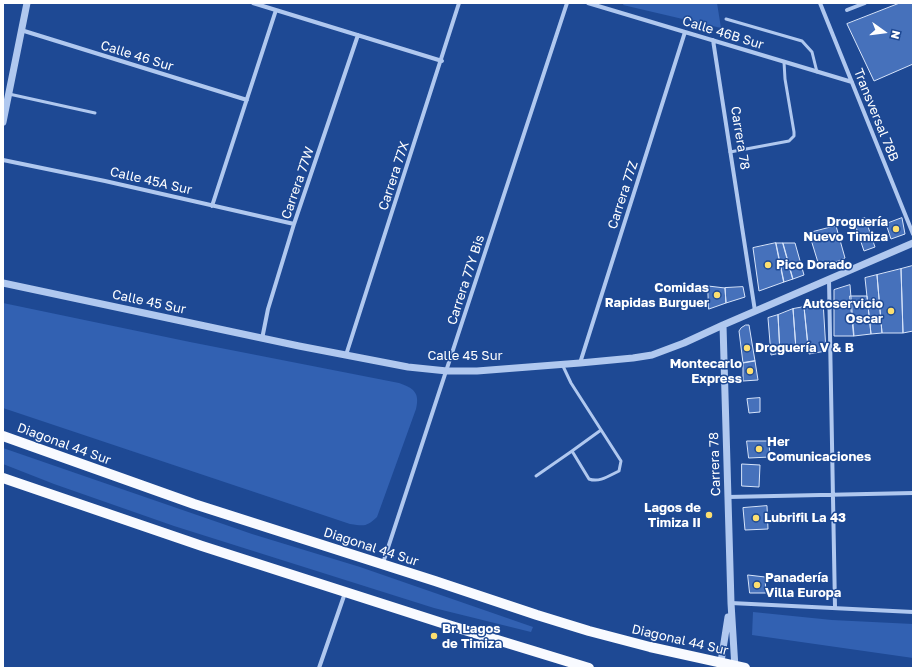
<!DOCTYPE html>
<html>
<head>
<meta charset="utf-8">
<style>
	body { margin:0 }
	#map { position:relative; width:916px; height:671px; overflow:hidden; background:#1e4994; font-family:"Golos Text",sans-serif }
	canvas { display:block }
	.frame { position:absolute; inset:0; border:4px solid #fff; pointer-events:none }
	.north { position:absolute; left:864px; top:12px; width:40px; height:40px; -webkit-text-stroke:3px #1e4994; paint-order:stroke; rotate:104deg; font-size:11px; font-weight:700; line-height:16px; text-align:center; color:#fff }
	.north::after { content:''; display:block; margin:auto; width:14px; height:18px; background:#fff; clip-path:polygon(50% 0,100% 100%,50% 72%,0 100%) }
</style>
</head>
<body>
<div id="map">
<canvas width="916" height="671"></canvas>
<div class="frame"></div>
<div class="north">N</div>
</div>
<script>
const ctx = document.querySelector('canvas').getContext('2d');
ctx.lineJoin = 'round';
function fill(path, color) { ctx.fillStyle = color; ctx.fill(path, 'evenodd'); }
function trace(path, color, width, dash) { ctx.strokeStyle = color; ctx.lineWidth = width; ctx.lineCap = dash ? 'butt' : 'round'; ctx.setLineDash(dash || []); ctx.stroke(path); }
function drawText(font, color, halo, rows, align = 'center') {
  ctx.font = font + ' "Golos Text",sans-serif'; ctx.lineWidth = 3; ctx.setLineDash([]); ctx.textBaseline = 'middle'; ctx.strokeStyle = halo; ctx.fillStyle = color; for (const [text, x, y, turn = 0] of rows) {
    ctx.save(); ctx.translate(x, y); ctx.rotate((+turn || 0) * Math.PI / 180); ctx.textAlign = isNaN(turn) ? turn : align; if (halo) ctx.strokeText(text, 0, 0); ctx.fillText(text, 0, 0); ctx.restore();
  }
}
fill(new Path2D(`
	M624,3H717L721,28L623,5Z
	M3,303L190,342L399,383C414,388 420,393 416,409L377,517C366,527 365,526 350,524L3,408Z
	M3,448L252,534L360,567L533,627L531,632L434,608L174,526L54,484L3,464Z
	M753,612L832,620L913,624V658L752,635Z`), '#3261b2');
const building = new Path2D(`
	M900,3H913V64L874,81L847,24Z
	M865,218L875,247L864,251L854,221Z
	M902,218L905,234L891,239L886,224Z
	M836,226L845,258L820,269L809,233Z
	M776,243L784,282L759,291L753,248Z
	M776,243H783L793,279L784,282Z
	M783,243H795L804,275L793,279Z
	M912,266L913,267V331L903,333L901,269Z
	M901,269L903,333H882L877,275Z
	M877,275L882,333L871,334L865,278Z
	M850,285L854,336H834V290Z
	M708,286L725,288L726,303L709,309Z
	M743,287L745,297L726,303L725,288Z
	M850,296H867L871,334L854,336Z
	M823,301L826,351L809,354L804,307Z
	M804,307L808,348L796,349L793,309Z
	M793,309L796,349L780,353L778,315Z
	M778,315L780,353L771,355L768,318Z
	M746,325H749L755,361L743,363L739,331L741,328Z
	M755,361L758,380L743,381V363Z
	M760,398V412L749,413L747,399Z
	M747,441H769L770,457L749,458Z
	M742,464L760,465L759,487L742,486Z
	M767,506L768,529L745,530L743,508Z
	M748,575L765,577L766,593H750Z`);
fill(building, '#4671bb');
trace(building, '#d7e4fa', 1);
trace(new Path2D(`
	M726,19L802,41L812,52L817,72
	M9,94L95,113
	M730,152L789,141L794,136V132L785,79L784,62
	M562,364L571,383L621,461L619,471C610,475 600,483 589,479L572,451L601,430
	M536,476L572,451`), '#b0c8ef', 3);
trace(new Path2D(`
	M253,3L442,61
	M588,3L852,82
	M820,3L913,234
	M847,10L865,3
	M21,30L247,100
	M713,40L755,311
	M3,160L105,181L294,224
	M212,206L276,10
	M829,280L835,607
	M262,339L268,309L294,224L358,35
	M346,355L459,3
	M580,363L685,32
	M728,497L913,493
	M383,563L567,3
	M731,603L913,612
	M319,668L345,593`), '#b0c8ef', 4);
trace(new Path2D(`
	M3,122L27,3
	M3,283L299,346L408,367L447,371H477L580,363L633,358L652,355L684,343L723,325L913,243
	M723,325L731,603L735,668
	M720,668L728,617`), '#b0c8ef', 7);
trace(new Path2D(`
	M3,436L194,504L435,581L537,615L589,631L650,647L745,668
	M3,478L202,546L445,624L589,668`), '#f8faff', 10);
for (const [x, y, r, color] of [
	[896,229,4,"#fddf70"],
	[768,265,4,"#fddf70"],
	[717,295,4,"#fddf70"],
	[891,311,4,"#fddf70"],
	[747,348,4,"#fddf70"],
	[750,371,4,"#fddf70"],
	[759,449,4,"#fddf70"],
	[709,515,4,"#fddf70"],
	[756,518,4,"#fddf70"],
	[757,585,4,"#fddf70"],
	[434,636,4,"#fddf70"]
]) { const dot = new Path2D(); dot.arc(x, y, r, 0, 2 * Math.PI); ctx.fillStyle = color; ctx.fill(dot); trace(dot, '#1e4994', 1.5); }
drawText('13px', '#fff', '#1e4994', [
	["Calle 46B Sur",723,33,17],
	["Calle 46 Sur",137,56,17],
	["Transversal 78B",876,115,68],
	["Carrera 78",740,138,81],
	["Carrera 77X",394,176,-72],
	["Calle 45A Sur",151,181,13],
	["Carrera 77W",298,183,-71],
	["Carrera 77Z",623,195,-72],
	["Carrera 77Y Bis",466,280,-72],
	["Calle 45 Sur",149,302,12],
	["Calle 45 Sur",465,356],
	["Diagonal 44 Sur",64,444,20],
	["Carrera 78",715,464,-92],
	["Diagonal 44 Sur",371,547,18],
	["Diagonal 44 Sur",680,640,13]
]);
drawText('bold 13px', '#fff', '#1e4994', [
	["Droguería",888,222,"right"],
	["Nuevo Timiza",888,237,"right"],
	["Pico Dorado",776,265],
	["Comidas",709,288,"right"],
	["Rapidas Burguer",709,303,"right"],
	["Autoservicio",883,304,"right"],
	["Oscar",883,319,"right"],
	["Droguería V & B",755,348],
	["Montecarlo",742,364,"right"],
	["Express",742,379,"right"],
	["Her",767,442],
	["Comunicaciones",767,457],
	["Lagos de",701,508,"right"],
	["Timiza II",701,523,"right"],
	["Lubrifil La 43",764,518],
	["Panadería",765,578],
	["Villa Europa",765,593],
	["Br. Lagos",442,629],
	["de Timiza",442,644]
], 'left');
</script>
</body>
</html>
